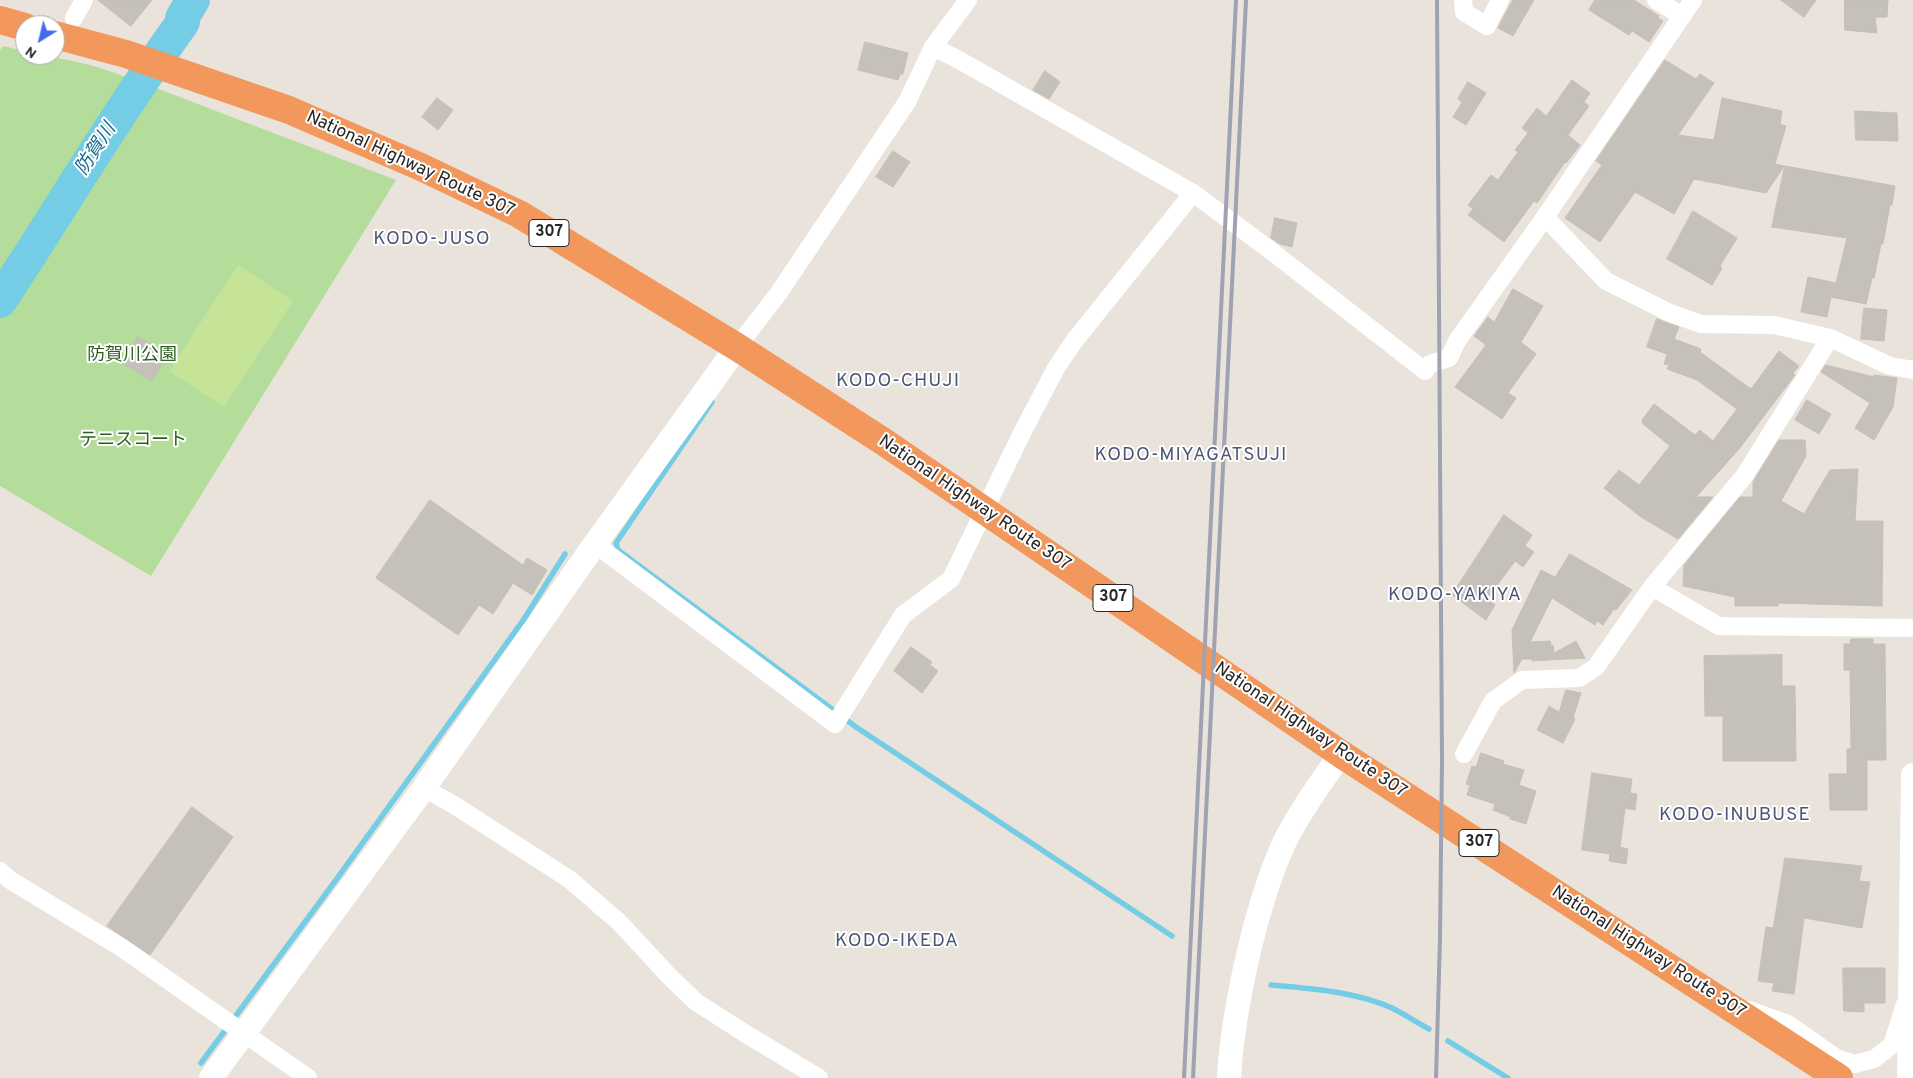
<!DOCTYPE html>
<html>
<head>
<meta charset="utf-8">
<style>
	body { margin:0 }
	#map { position:relative; width:1913px; height:1078px; overflow:hidden; background:#eae3db; font-family:Overpass,sans-serif }
	canvas { display:block }
	.north { position:absolute; left:15px; top:15px; width:50px; height:50px; box-sizing:border-box; background:#fff; border:1px solid #a9a9a9; border-radius:50%; rotate:216deg; font-size:14px; font-weight:700; line-height:20px; text-align:center; color:#282828 }
	.north::after { content:''; display:block; margin:auto; width:18px; height:22px; background:#456bed; clip-path:polygon(50% 0,100% 100%,50% 72%,0 100%) }
</style>
</head>
<body>
<div id="map">
<canvas width="1913" height="1078"></canvas>
<div class="north">N</div>
</div>
<script>
const ctx = document.querySelector('canvas').getContext('2d');
ctx.lineJoin = 'round';
function fill(path, color) { ctx.fillStyle = color; ctx.fill(path, 'evenodd'); }
function trace(path, color, width, dash) { ctx.strokeStyle = color; ctx.lineWidth = width; ctx.lineCap = dash ? 'butt' : 'round'; ctx.setLineDash(dash || []); ctx.stroke(path); }
function drawText(font, color, halo, rows, align = 'center') {
  ctx.font = font + ' Overpass,"Noto Sans JP",sans-serif'; ctx.lineWidth = 4; ctx.setLineDash([]); ctx.textBaseline = 'middle'; ctx.strokeStyle = halo; ctx.fillStyle = color; for (const [text, x, y, turn = 0] of rows) {
    ctx.save(); ctx.translate(x, y); ctx.rotate((+turn || 0) * Math.PI / 180); ctx.textAlign = isNaN(turn) ? turn : align; if (halo) ctx.strokeText(text, 0, 0); ctx.fillText(text, 0, 0); ctx.restore();
  }
}
fill(new Path2D(`
	M3,46L25,51V55C58,55 104,67 135,81L0,288V50Z
	M151,86L396,180L151,576L0,486V318Z`), '#b4dd9b');
fill(new Path2D(`
	M238,265L293,301L224,407L169,371Z`), '#c6e497');
trace(new Path2D(`
	M712,402L616,543L618,550L856,727L1172,936
	M1271,985C1312,989 1353,991 1392,1008C1404,1014 1416,1022 1429,1029
	M1448,1041L1508,1078
	M201,1063L336,880L524,619L565,554`), '#74cce5', 5.5);
trace(new Path2D(`
	M0,301C61,208 118,112 183,22L182,18L193,0`), '#74cce5', 34);
const building = new Path2D(`
	M98,0H152L131,26Z
	M1513,0H1534L1513,36L1498,28Z
	M1595,0H1634L1659,16L1658,18L1663,21L1649,42L1632,31L1629,35L1589,10Z
	M1781,0H1816L1804,17Z
	M1845,0H1888L1887,17H1875L1877,33L1845,30Z
	M865,42L908,53L903,74H900L898,80L858,70Z
	M1665,60L1696,79L1700,74L1714,83L1678,135L1714,140L1722,98L1782,111L1780,124L1786,126L1775,164L1784,166L1766,193L1694,179L1674,214L1635,192L1600,242L1565,218L1602,165L1596,161Z
	M1045,71L1060,82L1049,99L1033,90Z
	M1572,80L1590,93L1584,102L1589,106L1568,135L1580,145L1566,163L1565,162L1537,203L1534,201L1504,242L1468,215L1473,209L1468,205L1491,175L1498,180L1518,152L1515,150L1528,133L1522,128L1537,108L1546,116Z
	M1468,82L1486,93L1466,125L1453,117L1462,102L1458,99Z
	M437,98L453,110L438,130L422,117Z
	M1855,111L1897,113L1898,141L1856,140Z
	M893,151L910,162L893,187L876,177Z
	M1785,166L1895,186L1892,205H1890L1883,244H1881L1874,278H1872L1866,304L1831,297L1827,317L1801,312L1808,277L1836,283L1847,238L1772,227Z
	M1693,211L1737,238L1720,266L1722,268L1712,285L1667,259Z
	M1275,218L1297,223L1292,247L1280,244L1271,238Z
	M1513,289L1543,306L1521,342L1536,354L1508,393L1516,398L1502,419L1455,387L1486,345L1474,336L1488,317L1494,322Z
	M1864,308L1887,310L1884,341L1861,339Z
	M1657,319L1679,327L1674,339L1701,349L1700,352L1751,389L1779,351L1799,366L1793,373L1795,375L1739,449L1696,497H1713L1678,539L1641,517L1604,488L1619,470L1639,485L1670,446L1642,423L1643,422L1642,420L1654,404L1695,435L1700,430L1713,441L1737,409L1697,380L1667,369L1669,365L1664,364L1667,354L1647,347Z
	M138,337L168,354L152,381L122,363Z
	M1826,365L1874,377V375L1897,378L1893,407L1874,440L1855,428L1870,403L1821,372Z
	M1807,400L1831,414L1819,434L1795,420Z
	M1779,440H1805L1806,456L1781,501L1804,514L1830,470L1858,469L1855,521H1883L1882,606L1778,603V606H1735V597L1683,586L1684,565L1740,497H1753V482Z
	M430,500L523,565L527,558L547,570L532,595L513,583L493,614L479,605L458,635L376,578Z
	M1504,515L1532,535L1525,546L1534,552L1523,567L1515,561L1487,599L1495,605L1486,620L1452,595Z
	M1570,554L1632,590L1616,610L1614,609L1603,625L1597,621L1595,625L1552,598L1530,642L1550,641L1551,646L1553,645L1554,653L1576,641L1585,658L1532,661V659H1522L1514,673L1512,630L1541,570L1555,577Z
	M1851,639H1873V644H1885L1886,760H1867V810H1830L1829,774H1847V749H1851L1850,670H1844V644H1850Z
	M911,647L932,662L930,665L938,671L922,693L894,671Z
	M1782,655V686H1795L1796,761H1723V716H1705L1704,656Z
	M1566,690L1581,693L1573,718L1575,719L1563,743L1537,730L1549,706L1559,712Z
	M1481,753L1504,761L1503,764L1524,770L1519,785L1536,791L1526,824L1510,819L1511,817L1493,810L1495,804L1467,795L1470,785L1466,784L1472,766L1476,767Z
	M1592,773L1632,779L1630,793L1637,794L1635,810L1625,808L1620,847L1628,849L1626,864L1609,861L1610,854L1582,850Z
	M192,807L233,837L150,955L107,926Z
	M1785,858L1862,866L1859,881L1870,882L1862,928L1804,918L1794,994L1772,991L1774,983L1758,981L1766,927L1773,928Z
	M1843,968H1885V1003H1864V1012L1844,1011Z`);
fill(building, '#c5c0ba');
trace(building, '#c5beb5', 1);
trace(new Path2D(`
	M1463,0L1464,12L1487,26L1500,0
	M1656,0L1682,16
	M74,18L84,0
	M933,47L959,60L1193,193L1270,250L1425,371L1430,364L1449,358L1457,341L1545,217L1693,0
	M1545,217L1606,281L1670,313L1701,324L1774,325L1830,338L1890,366L1913,370
	M737,347L778,294L907,102L933,47L968,0
	M595,544L835,724L903,615L951,579L1022,433L1056,368L1075,340L1193,193
	M1652,587L1719,626L1913,628
	M1464,754L1493,701L1522,680L1579,678L1596,667L1652,587L1745,475L1830,338
	M424,788L454,805L569,879L619,922L670,977L696,1002L746,1034L819,1078
	M0,871L10,880L122,948L308,1078
	M1749,1010L1788,1024L1838,1059L1855,1064L1874,1059L1892,1045L1905,1004`), '#fff', 18);
trace(new Path2D(`
	M211,1078L424,788L595,544L737,347
	M1229,1078C1232,1026 1242,977 1255,927C1263,898 1272,868 1285,841C1301,810 1321,782 1341,754
	M1909,1078L1913,775`), '#fff', 24);
trace(new Path2D(`
	M0,20L25,27
	M55,35L126,54L289,110L421,167L519,214L737,347L884,442L1341,754L1839,1078`), '#f2985d', 28);
trace(new Path2D(`
	M1184,1078L1236,0
	M1193,1078L1246,0
	M1436,1078L1440,938L1442,759L1437,0`), '#9ea2b1', 4);
for (const [x, y, w] of [
	[549,233,40],
	[1113,598,40],
	[1479,843,40]
]) { const box = new Path2D(); box.roundRect(x - w / 2, y - 13.5, w, 27, 4); ctx.fillStyle = '#fff'; ctx.fill(box); trace(box, '#282828', 1); }
drawText('bold 16px', '#282828', null, [
	["307",549,233],
	["307",1113,598],
	["307",1479,843]
]);
drawText('18px', '#282828', '#fff', [
	["National Highway Route 307",410,165,25],
	["National Highway Route 307",974,504,34],
	["National Highway Route 307",1310,731,34],
	["National Highway Route 307",1648,953,33]
]);
drawText('18px', '#2e5f1e', '#fff', [
	["防賀川公園",132,356],
	["テニスコート",133,441]
]);
drawText('italic 19px', '#166a8e', '#fff', [
	["防賀川",97,150,-57]
]);
ctx.letterSpacing = '1px';
drawText('19px', '#4c5575', '#fff', [
	["KODO-JUSO",432,240],
	["KODO-CHUJI",898,382],
	["KODO-MIYAGATSUJI",1191,456],
	["KODO-YAKIYA",1455,596],
	["KODO-INUBUSE",1735,816],
	["KODO-IKEDA",897,942]
]);
ctx.letterSpacing = '0px';
</script>
</body>
</html>
